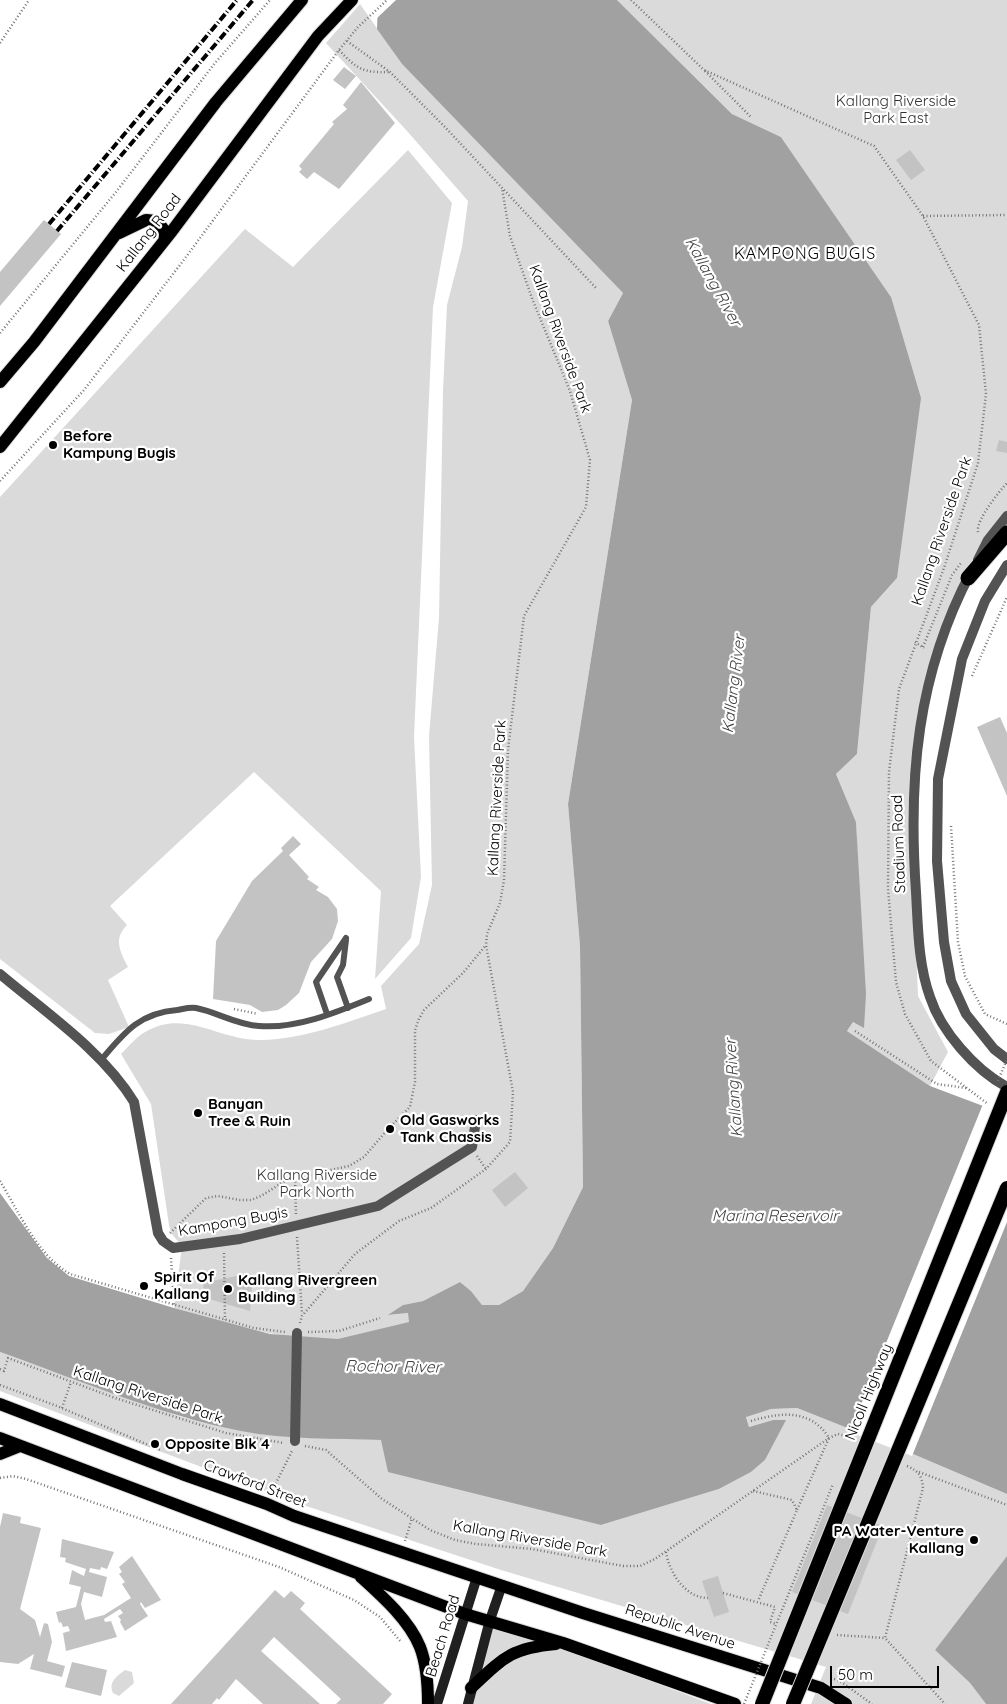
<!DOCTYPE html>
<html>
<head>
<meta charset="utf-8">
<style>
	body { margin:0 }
	#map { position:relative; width:1007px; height:1704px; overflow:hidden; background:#fff; font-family:Quicksand,sans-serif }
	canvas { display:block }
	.scale { position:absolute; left:830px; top:1666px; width:109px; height:22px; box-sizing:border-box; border:2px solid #000; border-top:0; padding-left:6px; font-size:15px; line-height:18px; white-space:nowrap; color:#000; -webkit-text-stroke:4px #fff; paint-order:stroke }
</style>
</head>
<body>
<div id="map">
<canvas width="1007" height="1704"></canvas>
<div class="scale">50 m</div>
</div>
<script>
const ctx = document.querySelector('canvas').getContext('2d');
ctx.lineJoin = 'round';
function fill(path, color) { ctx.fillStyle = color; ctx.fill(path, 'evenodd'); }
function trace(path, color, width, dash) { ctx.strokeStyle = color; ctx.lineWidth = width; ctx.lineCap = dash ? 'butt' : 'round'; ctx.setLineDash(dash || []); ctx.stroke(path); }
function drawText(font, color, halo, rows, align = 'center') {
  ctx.font = font + ' Quicksand,sans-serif'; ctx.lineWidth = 4.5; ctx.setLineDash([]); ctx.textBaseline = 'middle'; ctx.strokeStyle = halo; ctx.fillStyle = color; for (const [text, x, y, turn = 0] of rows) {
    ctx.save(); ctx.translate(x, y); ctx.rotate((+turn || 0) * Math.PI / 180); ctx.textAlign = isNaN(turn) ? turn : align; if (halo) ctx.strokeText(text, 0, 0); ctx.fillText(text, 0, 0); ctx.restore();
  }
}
fill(new Path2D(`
	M617,0H1007V516L948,619L920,724L915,926L918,996L948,1052L930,1086L847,1031L853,1022L864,1027L856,822L836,774L857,754L871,607L897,578L891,297L781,137L732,114Z
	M360,4L402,64L623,293L608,321L632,400L568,804L580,946L583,1187L553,1248L523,1291L499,1305H482L471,1291L460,1282L423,1301L403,1305L390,1315L408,1313L410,1322C387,1328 363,1337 339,1339C287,1343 224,1322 174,1308L182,1246L171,1233L169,1225L151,1104L121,1054C129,1046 137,1036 147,1031C186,1009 220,1041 261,1040C304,1039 345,1023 386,1009L381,986L419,944L432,885L429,736L439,618L443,391L447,305L462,247L468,201L407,131L326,43Z
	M408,150L452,203L433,307L414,737L421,877L411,938L375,979L381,891L254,772L110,906L127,925C113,939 120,951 128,967L108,980L129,1027L109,1034L95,1033L0,959V497L245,229L293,267Z
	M0,1352L182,1417L266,1435L382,1440L601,1525L719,1489L751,1472L765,1460L785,1420H773L749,1427L746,1416L771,1409L797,1408L913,1454L1007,1494V1556L935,1650L970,1683L986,1704H811L826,1667L501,1570L297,1503L0,1391Z
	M490,1620L711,1704H468Z
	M125,1670L132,1672L134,1683L119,1696L113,1693C108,1682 117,1676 125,1670Z`), '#dadada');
fill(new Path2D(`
	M378,0H617L732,114L781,137L891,297L921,398L897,578L871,607L857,754L836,774L856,822L866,994L864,1028L853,1022L847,1031L930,1086L1007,1115V1494L913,1454L797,1408L771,1409L746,1417L749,1427L773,1420H786L765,1460L751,1472L719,1489L601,1525L388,1472L381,1440C335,1438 287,1440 241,1431C159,1415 79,1380 0,1352V1193L47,1258L69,1276L174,1308L270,1334L338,1339L409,1322L408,1313L388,1315L403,1305L423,1301L460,1282L471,1291L482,1305H499L523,1291L553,1248L583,1187L580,946L568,804L632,400L608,321L623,293L402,64L377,29Z
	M1007,1556V1704H986L970,1683L935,1650Z`), '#a1a1a1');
fill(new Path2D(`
	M376,0H396L375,20Z
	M983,1104L1007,1113V1222L912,1456L850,1432Z`), '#fff');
fill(new Path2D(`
	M344,67L356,76L345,89L333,80Z
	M361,82L395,123L339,189L314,172L307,179L299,172L302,169L299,166L334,124L332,122L347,109L343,105Z
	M910,150L925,170L911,180L896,160Z
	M44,220L61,234L0,306V272Z
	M999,440L1007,442V453L996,451Z
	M1000,717L1007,733V796L977,727Z
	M293,836L301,844L289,855L309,877L307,879L319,887L316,890L328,897L337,909L338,921L332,939L311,962L299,993L286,1005L278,1010L262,1012L250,1005L213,999L216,941L252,881L283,851L281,848Z
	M515,1172L528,1188L505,1207L492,1190Z
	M246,1274L247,1276L253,1275L250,1311L209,1299L204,1294L203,1283Z
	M827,1505L883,1526L848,1614L792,1592Z
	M3,1513L21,1517L20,1523L41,1528L20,1609L35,1620L40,1637L44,1623L48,1624L52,1642L47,1661L65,1666L62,1677L30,1669L34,1654L18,1664L0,1662V1527Z
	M62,1539L114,1552L107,1569L101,1567L100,1570L90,1568L89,1572L107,1577L102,1597L84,1592L81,1604L85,1620L104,1615L131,1598L122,1584L125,1582L119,1574L122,1572L119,1567L132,1556L161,1600L145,1608L141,1602L140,1604L148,1616L125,1631L120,1622L121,1620L118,1616L123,1613L120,1609L104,1619L105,1622L111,1621L117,1637L66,1651L63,1633L70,1631L68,1626L63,1627L61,1622L59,1623L56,1612L76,1607L81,1587L69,1584L72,1570L84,1576L86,1569L65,1562L66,1558L60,1557Z
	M718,1576L729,1612L714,1617L702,1581Z
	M275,1590L284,1598L291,1591L305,1603L300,1609L392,1694L383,1704H336L341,1699L274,1637L261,1651L320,1704H263L236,1679L219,1700L217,1698L212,1704H171Z
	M72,1662L107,1670L101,1696L65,1687Z`), '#c3c3c3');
const primary = new Path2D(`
	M119,233L146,220L157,221L164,230L165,240
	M0,382L34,342L216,102L302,0
	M0,447L172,231L318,36L352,0
	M0,1404L182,1474L267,1504L294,1516L583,1613L821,1688L846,1704
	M0,1438L465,1614L563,1643L735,1704
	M0,1454L20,1446
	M361,1577C382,1596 409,1620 420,1647C427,1665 428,1685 428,1704
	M471,1688C503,1658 511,1648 556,1644`);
const motorway = new Path2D(`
	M968,578L1007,533`);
trace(primary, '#dbdbdb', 14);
trace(motorway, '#dbdbdb', 17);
trace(new Path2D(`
	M631,0L704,70L874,146L923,216L979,325L986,394L978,463L944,568L899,689L889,772L888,889L896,982L905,1014L931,1061L988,1104
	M347,41L390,72L444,126L596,288
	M0,43L29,0
	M339,50C357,69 363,73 389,72
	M705,71L751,117
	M923,216L1007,215
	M0,333L116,192L215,63L270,0
	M0,481L84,390L183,261L339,50L358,27L387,0
	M978,532C976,520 998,493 1007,483
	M915,642L924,648
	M923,647L952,575L961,563
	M972,676L1007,597
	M951,826L958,942L965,976L985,1014L1007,1024
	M234,1009L258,1014
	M855,1031L937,1084L966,1088
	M477,1156L486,1169
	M295,1178L296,1215
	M0,1181C19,1212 37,1255 70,1274L254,1328L285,1332
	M170,1233L206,1198L218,1196L240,1200H251L261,1196L288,1179L349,1166L364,1157L388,1129L410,1107L415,1082V1030L419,1019L424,1010L463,973L486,945
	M297,1237L302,1314
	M224,1253L225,1320
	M171,1258L174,1305
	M300,1323L302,1316L355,1254L399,1221L431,1208L486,1169L510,1142L513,1092L486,945L487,934L500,903L504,880L508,750L524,616L586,507L590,460L570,391L533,301L510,236L502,188
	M308,1332L339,1331L380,1318
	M0,1369L4,1371L8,1358L115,1398L226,1433L284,1443
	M0,1385L57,1406L160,1450
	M62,1408L71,1382
	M751,1421C781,1412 811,1409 829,1438L797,1510
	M305,1446L326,1450L382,1499L430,1530L455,1540L476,1544L532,1549L623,1566H640L655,1559L829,1438L838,1434L853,1438
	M907,1466C918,1471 922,1475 923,1488L885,1638L945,1704
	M919,1472L1007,1505
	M0,1478L13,1476L26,1479L279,1567L354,1600L380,1617L401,1642
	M753,1491L792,1500L797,1510L758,1601
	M271,1493L292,1451
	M405,1541L412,1518
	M666,1552C669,1572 685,1598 708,1598
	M723,1593L775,1607L770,1622L776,1624
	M837,1635L885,1638
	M834,1679L840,1681L872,1704`), '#757575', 2.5, [1, 2.5]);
trace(new Path2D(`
	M346,940L343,965L337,977L348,1008
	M327,1014L316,982L346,938
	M101,1060C124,1033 139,1013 177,1010C183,1009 190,1007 196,1008C217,1012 237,1025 259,1026C296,1029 335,1013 369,999`), '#535353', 6);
trace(new Path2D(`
	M295,1441L297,1333`), '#535353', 10);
trace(new Path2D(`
	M0,974C45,1012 103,1051 134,1102L158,1233L163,1241L173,1248L240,1239L378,1206L472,1147L476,1120`), '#535353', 10);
trace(new Path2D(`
	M978,560L988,540L1007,516
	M1007,565L985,601L962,659L938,779L937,861L944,942L951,981L966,1014L994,1049L1007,1059
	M971,572C917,674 908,778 916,892C918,926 918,964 930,997C941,1031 975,1070 1007,1087`), '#535353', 10);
trace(new Path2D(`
	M437,1704L477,1577
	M468,1704L490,1620L502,1585`), '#202020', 10);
trace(primary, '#000', 12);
trace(motorway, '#000', 15);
trace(new Path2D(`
	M49,224L237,0
	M57,231L253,0`), '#000', 4, [8, 2.5, 1, 2.5]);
const trunkBridge = new Path2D(`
	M762,1704L1007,1092
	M793,1704L1007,1188`);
trace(trunkBridge, '#dbdbdb', 16, []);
trace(new Path2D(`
	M998,1081L1007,1059
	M744,1704L833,1484`), '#757575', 2.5, [1, 2.5]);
trace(trunkBridge, '#000', 14);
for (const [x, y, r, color] of [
	[53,445,5,"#000"],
	[198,1113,5,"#000"],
	[390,1129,5,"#000"],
	[144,1286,5,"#000"],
	[228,1289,5,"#000"],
	[155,1444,5,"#000"],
	[974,1540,5,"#000"]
]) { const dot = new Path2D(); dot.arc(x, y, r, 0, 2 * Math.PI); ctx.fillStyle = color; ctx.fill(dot); trace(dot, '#fff', 2); }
drawText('15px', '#313131', '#fff', [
	["Kallang Riverside",896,101],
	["Park East",896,118],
	["Kallang Riverside",317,1175],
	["Park North",317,1192]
]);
drawText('15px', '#000', '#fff', [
	["Kallang Road",149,233,-52],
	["Kallang Riverside Park",560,339,70],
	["Kallang Riverside Park",942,531,-71],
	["Kallang Riverside Park",497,798,-87],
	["Stadium Road",899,844,-92],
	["Kampong Bugis",233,1222,-10],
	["Nicoll Highway",869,1392,-68],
	["Kallang Riverside Park",148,1395,18],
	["Crawford Street",255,1484,21],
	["Kallang Riverside Park",530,1539,10],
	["Republic Avenue",680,1627,18],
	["Beach Road",443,1636,-73]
]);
drawText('bold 15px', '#000', '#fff', [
	["Before",63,436],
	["Kampung Bugis",63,453],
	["Banyan",208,1104],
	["Tree & Ruin",208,1121],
	["Old Gasworks",400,1120],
	["Tank Chassis",400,1137],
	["Spirit Of",154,1277],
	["Kallang",154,1294],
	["Kallang Rivergreen",238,1280],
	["Building",238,1297],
	["Opposite Blk 4",165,1444],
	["PA Water-Venture",964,1531,"right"],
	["Kallang",964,1548,"right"]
], 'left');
ctx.letterSpacing = '1px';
drawText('16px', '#000', '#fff', [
	["KAMPONG BUGIS",805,254]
]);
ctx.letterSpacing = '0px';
drawText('italic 16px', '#424242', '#fff', [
	["Kallang River",713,282,61],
	["Kallang River",734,684,-83],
	["Kallang River",734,1088,-94],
	["Marina Reservoir",775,1216],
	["Rochor River",393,1367,1]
]);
</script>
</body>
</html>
